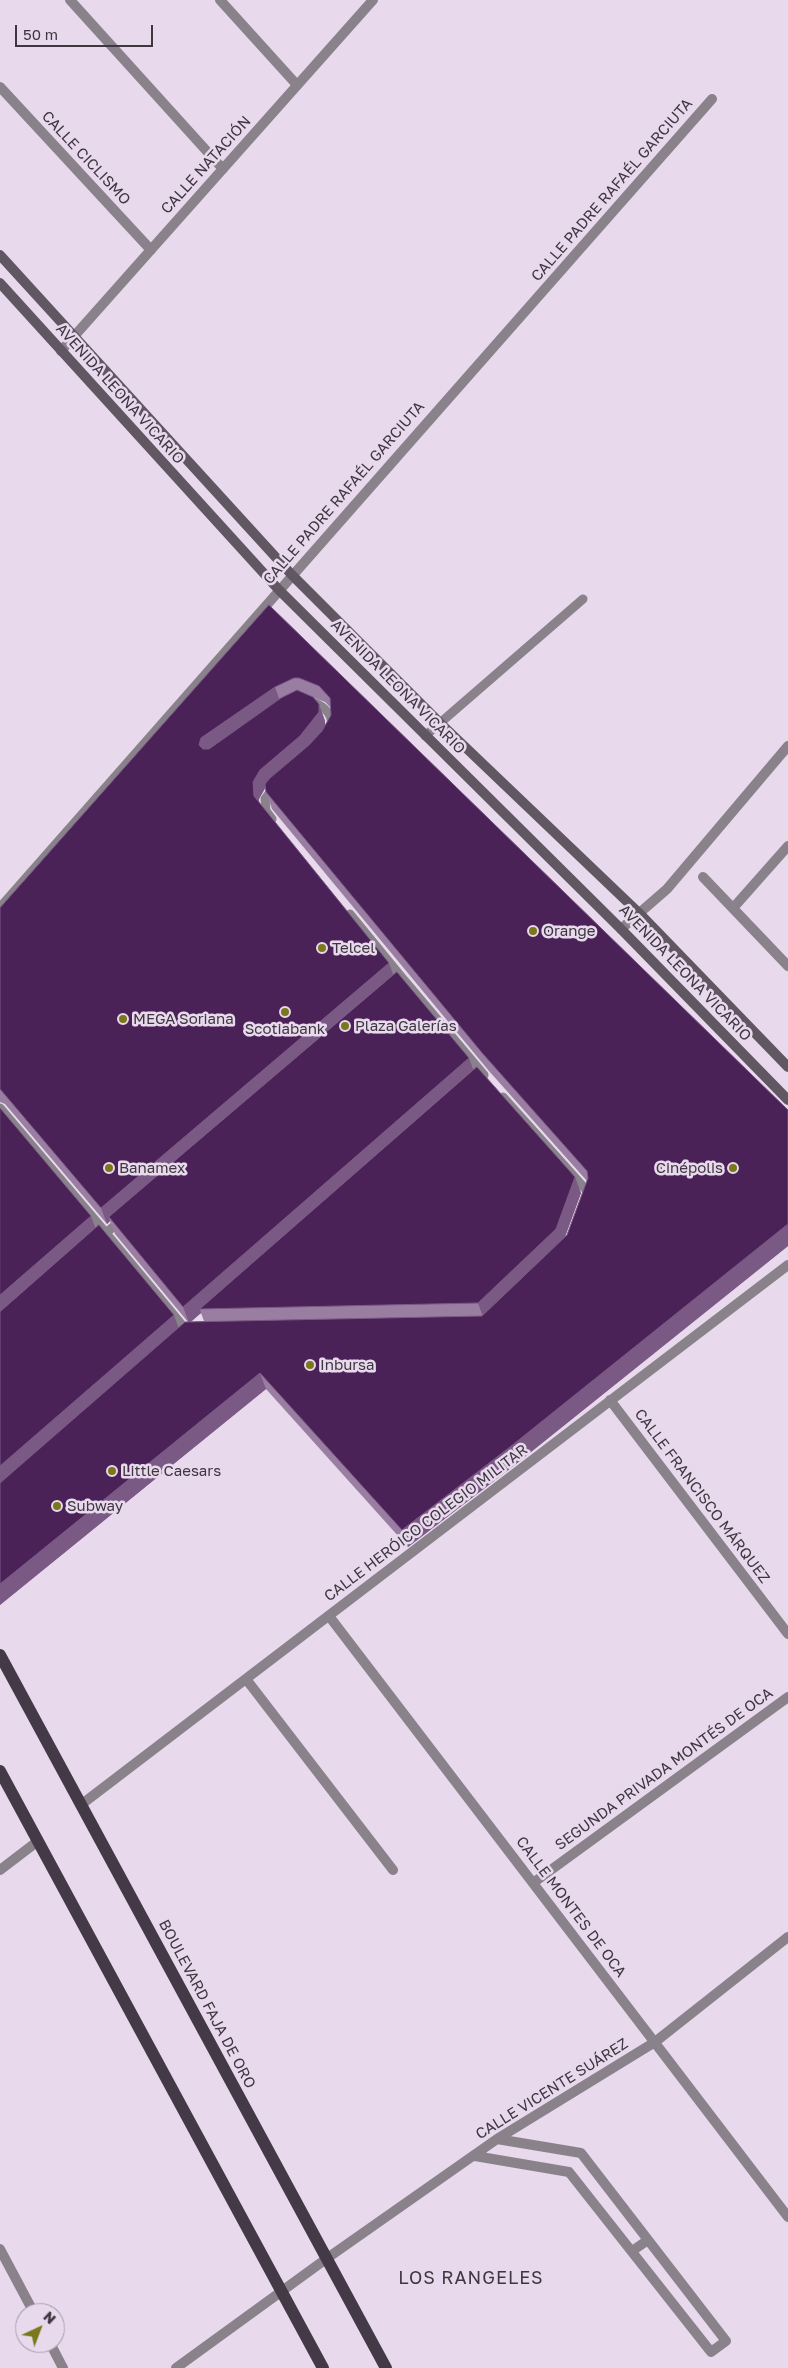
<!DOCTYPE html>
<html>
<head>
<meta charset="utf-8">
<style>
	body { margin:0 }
	#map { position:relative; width:788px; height:2368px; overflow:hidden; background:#e8d9ed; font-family:"Golos Text",sans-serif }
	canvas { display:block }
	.north { position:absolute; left:15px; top:2303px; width:50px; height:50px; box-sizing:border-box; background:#e8d9ed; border:1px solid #a498a8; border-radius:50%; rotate:43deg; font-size:14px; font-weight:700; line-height:20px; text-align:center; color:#3e3740 }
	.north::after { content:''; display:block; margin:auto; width:18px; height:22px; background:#7a771d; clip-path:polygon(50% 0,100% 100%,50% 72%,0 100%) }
	.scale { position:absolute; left:15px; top:25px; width:138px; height:22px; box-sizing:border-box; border:2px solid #3e3740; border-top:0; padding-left:6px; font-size:15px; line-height:18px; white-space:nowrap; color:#3e3740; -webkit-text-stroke:4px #e8d9ed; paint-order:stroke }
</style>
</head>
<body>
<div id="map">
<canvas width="788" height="2368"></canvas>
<div class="north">N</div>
<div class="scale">50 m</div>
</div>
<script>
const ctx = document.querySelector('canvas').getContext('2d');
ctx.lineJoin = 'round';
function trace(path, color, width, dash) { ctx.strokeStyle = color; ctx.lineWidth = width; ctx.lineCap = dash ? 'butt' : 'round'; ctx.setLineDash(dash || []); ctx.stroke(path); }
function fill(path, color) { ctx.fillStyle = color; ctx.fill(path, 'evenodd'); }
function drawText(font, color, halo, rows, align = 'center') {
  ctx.font = font + ' "Golos Text",sans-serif'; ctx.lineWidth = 5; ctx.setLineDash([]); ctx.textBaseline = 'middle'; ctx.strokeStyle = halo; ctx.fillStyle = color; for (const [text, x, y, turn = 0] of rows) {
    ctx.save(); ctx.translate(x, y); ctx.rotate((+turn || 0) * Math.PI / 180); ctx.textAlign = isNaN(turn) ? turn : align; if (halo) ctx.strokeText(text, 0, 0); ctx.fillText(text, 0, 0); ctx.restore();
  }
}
trace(new Path2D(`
	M308,701C321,704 333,712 332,727
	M425,736L583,599
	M272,819L266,811L265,799L274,787
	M350,914L404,980
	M395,987L404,980L484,1075
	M503,1097L588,1192L587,1196
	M0,1108L106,1233L102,1236
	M120,1221L106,1233L188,1332`), '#89828b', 9);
trace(new Path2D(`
	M70,0L223,169
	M220,0L297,85
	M0,87L151,250
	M61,351L373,0
	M703,877L788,966
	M734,907L788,846
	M0,908L712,99
	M621,929L667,889L788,746
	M610,1400L788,1634
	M329,1616L788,2217
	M246,1679L393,1870
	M82,1804L788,1265
	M0,1870L38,1841
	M533,1883L788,1697
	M475,2156L569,2172L711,2352L726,2341L581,2153L497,2139
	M0,2249L34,2313
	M632,2251L648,2240
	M50,2343L63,2368
	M176,2368L326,2259L497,2139L655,2042L788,1937`), '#89828b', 10);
trace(new Path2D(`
	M0,255L292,575L440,723L639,913L788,1067
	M0,283L279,590L621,929L788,1100`), '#605763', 10);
trace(new Path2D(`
	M0,1655L386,2368
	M0,1771L323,2368`), '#443947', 12);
fill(new Path2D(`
	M269,605L788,1110V1246L516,1464L408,1547L266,1389L0,1605V1108L91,1216L96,1228L174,1315L178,1328L188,1322L115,1234L110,1221L107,1224L5,1104L0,1102V908ZM314,698L325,702L331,708V715L325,726V721L319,704ZM266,787V792L272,809L489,1071L587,1181L567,1235L565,1237L581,1193L575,1177L474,1070L469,1058L394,975L389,963L259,802V799ZM201,1313L204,1321L191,1322Z`), '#9a7ea2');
fill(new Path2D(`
	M275,687L281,704L207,755L199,745L201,738Z
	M319,704L325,721V729L306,753L266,786L259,799L260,812L254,796L253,782L260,770Z
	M389,963L395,979L109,1217L110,1221L107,1224L101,1208Z
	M469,1058L475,1074L200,1309L201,1313L189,1323L183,1307Z
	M575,1177L581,1193L562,1245L484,1320L478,1303Z
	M91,1216L97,1232L0,1317V1295Z
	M788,1224V1246L516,1464L408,1547L402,1530Z
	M174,1315L180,1332L0,1488V1466Z
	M260,1373L266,1389L0,1605V1584Z`), '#7a5985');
const building = new Path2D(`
	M269,605L788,1110V1224L510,1447L402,1530L260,1373L0,1584V1483L185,1322L482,1316L567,1235L588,1178L587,1171L483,1054L266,792L265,784L270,778L309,745L322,731L331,715L330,698L319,686L299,678H294L275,687L201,738L199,745L203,749H209L281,698L297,690L313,697L319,704V712L300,736L260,770L253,782L254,796L389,963L101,1208L0,1089V908Z
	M397,972L469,1058L183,1307L109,1217Z
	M477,1067L575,1177L556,1229L478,1303L200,1309Z
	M0,1108L91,1216L0,1295Z
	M99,1225L174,1315L0,1466V1312Z`);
fill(building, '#4b2258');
trace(building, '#7a5985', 1);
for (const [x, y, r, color] of [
	[533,931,5,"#7a771d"],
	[322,948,5,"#7a771d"],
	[285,1012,5,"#7a771d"],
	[123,1019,5,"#7a771d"],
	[345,1026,5,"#7a771d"],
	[109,1168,5,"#7a771d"],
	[733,1168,5,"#7a771d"],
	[310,1365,5,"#7a771d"],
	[112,1471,5,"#7a771d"],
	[57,1506,5,"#7a771d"]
]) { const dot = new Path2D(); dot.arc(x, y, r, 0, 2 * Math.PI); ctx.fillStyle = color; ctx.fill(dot); trace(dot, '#e8d9ed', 2); }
drawText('15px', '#3e3740', '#e8d9ed', [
	["CALLE CICLISMO",86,158,47],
	["CALLE NATACIÓN",206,165,-48],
	["CALLE PADRE RAFAÉL GARCIUTA",612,190,-49],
	["AVENIDA LEONA VICARIO",120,394,48],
	["CALLE PADRE RAFAÉL GARCIUTA",344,493,-49],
	["AVENIDA LEONA VICARIO",398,687,45],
	["AVENIDA LEONA VICARIO",685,973,46],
	["CALLE FRANCISCO MÁRQUEZ",702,1496,53],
	["CALLE HERÓICO COLEGIO MILITAR",426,1523,-37],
	["SEGUNDA PRIVADA MONTÉS DE OCA",664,1769,-36],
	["CALLE MONTES DE OCA",571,1907,53],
	["BOULEVARD FAJA DE ORO",207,2004,62],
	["CALLE VICENTE SUÁREZ",552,2089,-32]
]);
drawText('15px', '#3e3740', '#e8d9ed', [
	["Orange",543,931],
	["Telcel",332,948],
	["MEGA Soriana",133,1019],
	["Plaza Galerías",355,1026],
	["Scotiabank",285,1029,"center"],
	["Banamex",119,1168],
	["Cinépolis",723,1168,"right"],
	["Inbursa",320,1365],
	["Little Caesars",122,1471],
	["Subway",67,1506]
], 'left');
ctx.letterSpacing = '1px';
drawText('18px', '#3e3740', '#e8d9ed', [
	["LOS RANGELES",471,2278]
]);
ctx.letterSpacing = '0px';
</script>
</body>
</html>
